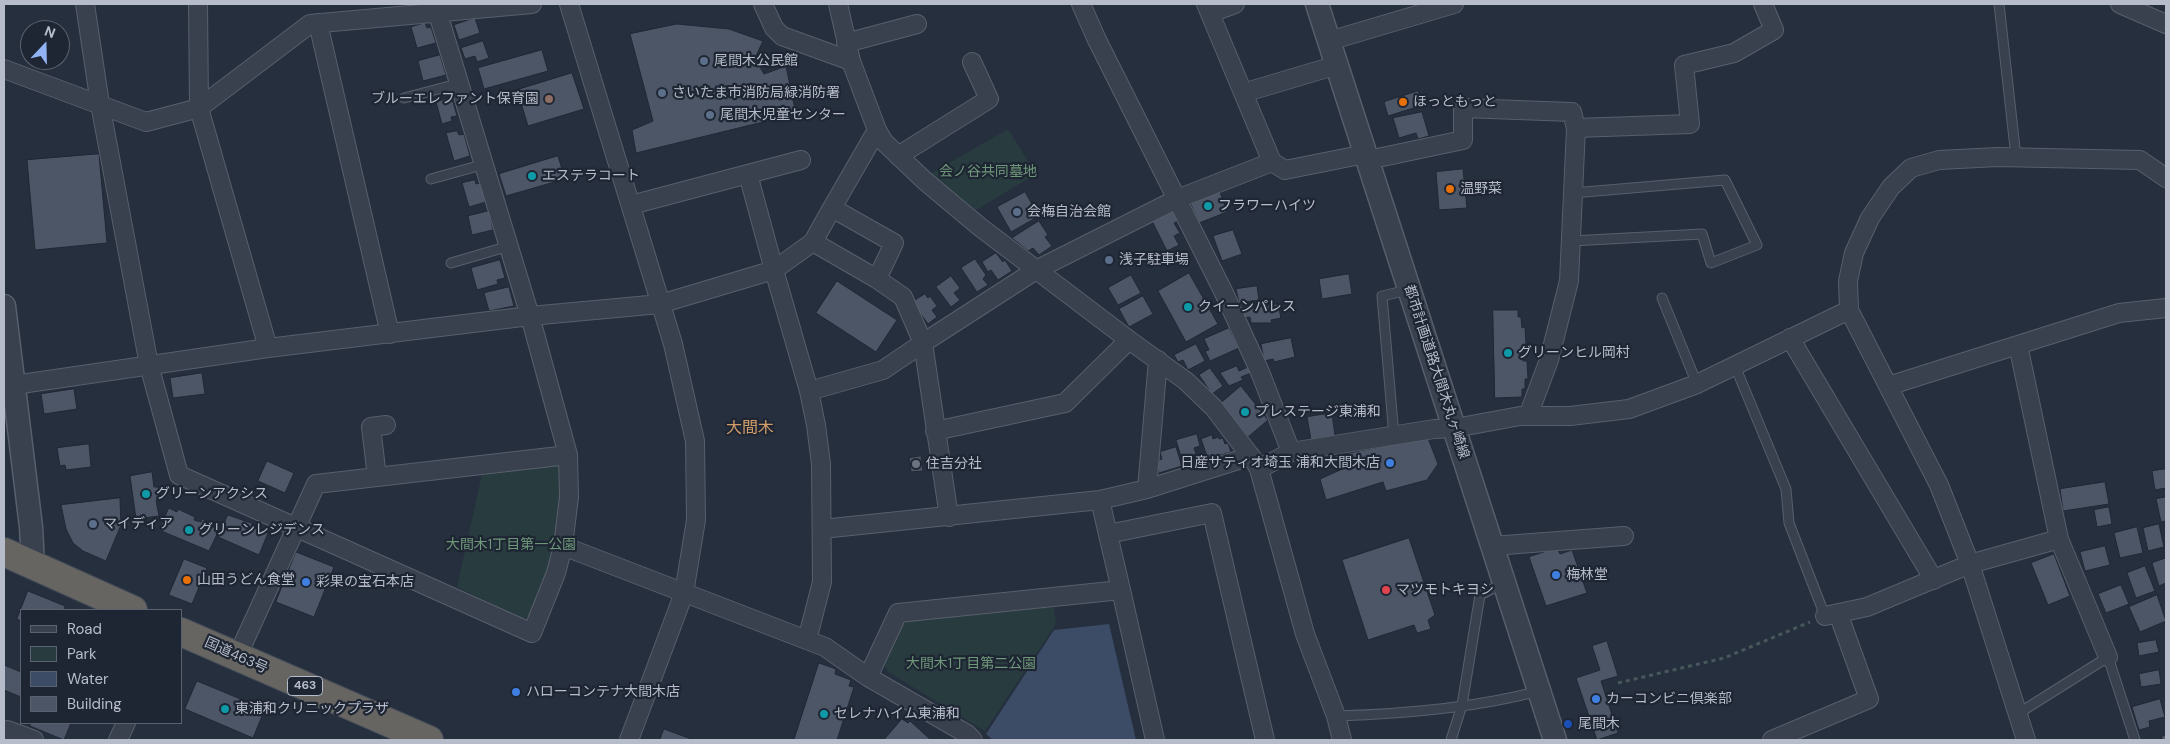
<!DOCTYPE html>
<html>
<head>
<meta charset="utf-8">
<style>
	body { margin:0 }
	#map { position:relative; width:2170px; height:744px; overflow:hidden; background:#262f3e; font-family:"DM Sans",sans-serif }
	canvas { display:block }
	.frame { position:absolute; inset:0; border:5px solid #b6bcc9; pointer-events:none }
	.legend { position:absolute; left:20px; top:609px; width:162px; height:115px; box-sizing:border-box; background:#1f2633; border:1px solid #5b626f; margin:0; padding:6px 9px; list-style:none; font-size:15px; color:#b6bcc9 }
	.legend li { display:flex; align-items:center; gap:10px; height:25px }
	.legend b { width:25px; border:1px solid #5b626f }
	.north { position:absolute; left:20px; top:20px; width:50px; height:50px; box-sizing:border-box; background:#1f2633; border:1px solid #5b626f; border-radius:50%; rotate:21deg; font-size:14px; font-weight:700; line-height:20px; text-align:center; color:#b6bcc9 }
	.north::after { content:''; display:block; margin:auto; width:18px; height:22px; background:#91b2f3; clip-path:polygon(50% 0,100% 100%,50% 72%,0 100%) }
</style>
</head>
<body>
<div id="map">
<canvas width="2170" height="744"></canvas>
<div class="frame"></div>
<ul class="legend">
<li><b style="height:6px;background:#3a414e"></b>Road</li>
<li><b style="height:14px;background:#283b3f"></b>Park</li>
<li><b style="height:14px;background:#3c4c66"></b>Water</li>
<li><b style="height:14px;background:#4c5667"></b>Building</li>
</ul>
<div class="north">N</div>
</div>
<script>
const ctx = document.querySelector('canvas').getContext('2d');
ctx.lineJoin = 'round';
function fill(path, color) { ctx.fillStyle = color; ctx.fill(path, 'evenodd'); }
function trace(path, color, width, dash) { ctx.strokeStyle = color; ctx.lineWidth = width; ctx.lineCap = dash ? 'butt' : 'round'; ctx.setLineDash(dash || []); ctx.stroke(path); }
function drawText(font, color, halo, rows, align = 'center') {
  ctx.font = font + ' "DM Sans","Noto Sans JP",sans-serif'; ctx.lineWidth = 4.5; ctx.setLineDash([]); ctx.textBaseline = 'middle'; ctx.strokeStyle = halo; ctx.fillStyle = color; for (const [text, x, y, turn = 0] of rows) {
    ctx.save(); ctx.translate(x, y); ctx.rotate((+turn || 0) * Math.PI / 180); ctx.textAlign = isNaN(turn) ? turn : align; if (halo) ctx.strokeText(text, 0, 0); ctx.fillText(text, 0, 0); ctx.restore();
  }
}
fill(new Path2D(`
	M1008,129L1036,174L976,210L930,174Z
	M554,464L561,469L558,520L552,558L530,616L522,619L457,587L482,474Z
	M1054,607L1056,624L985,731L888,672L884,665L902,625L913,619Z`), '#283b3f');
fill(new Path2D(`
	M1109,624L1136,740H993L986,734L1054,630Z`), '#3c4c66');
const building = new Path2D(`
	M475,18L480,33L459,40L454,25Z
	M425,23L427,28L431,27L436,43L417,48L411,27Z
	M677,24L729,29L763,41L755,58L764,74L786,66L796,114L636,153L632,130L653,121L630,34Z
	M483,41L489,58L477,62L475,56L465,59L461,48Z
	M542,50L548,71L484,89L478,68Z
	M440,55L446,75L423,81L418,61Z
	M572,73L584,109L528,126L517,90Z
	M1418,91L1423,105L1388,116L1384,102Z
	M448,98L453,102L457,116L451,117L452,121L442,124L436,102Z
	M1422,112L1429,136L1418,139L1416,133L1399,138L1393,118Z
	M457,131L459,135L464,134L470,156L454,161L446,133Z
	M99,154L107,243L35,250L27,160Z
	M558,156L565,179L506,196L499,174Z
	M1463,169L1467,208L1439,210L1436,172Z
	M475,180L476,184L480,183L486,202L469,207L462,183Z
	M1219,189L1227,212L1199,223L1189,200Z
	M1025,192L1039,216L1011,232L997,207Z
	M1172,209L1178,221L1174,223L1180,233L1174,236L1179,245L1167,251L1151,219Z
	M489,211L493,230L472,235L468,216Z
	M1039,221L1048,235L1045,237L1052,246L1039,255L1033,248L1028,251L1012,238Z
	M1233,230L1242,254L1222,261L1213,236Z
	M996,253L1003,262L1005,260L1012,271L998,280L991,270L988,272L982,262Z
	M975,259L986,275L983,279L988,285L977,292L961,268Z
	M500,260L505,278L497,280L498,284L477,290L471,268Z
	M1189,273L1218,324L1186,342L1158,291Z
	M1349,274L1352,294L1322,299L1319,279Z
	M1131,275L1141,293L1118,305L1108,288Z
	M951,276L960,288L954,293L960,300L951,307L936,287Z
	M837,281L897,320L876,352L816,313Z
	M1257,286L1259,300L1239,303L1236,289Z
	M509,287L514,306L489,311L484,293Z
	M925,294L928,298L930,296L937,306L932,310L937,317L928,324L912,302Z
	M1143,296L1153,314L1129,327L1119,309Z
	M1278,304L1281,318L1271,320L1272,323H1251L1250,317L1243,318L1242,310Z
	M1493,310H1518V317H1521L1522,328L1525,327L1526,344L1522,345L1523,361H1527L1528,379H1525V389H1522V397L1495,398Z
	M1229,328L1239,348L1210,361L1205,351L1209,350L1204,339Z
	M1291,338L1295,357L1274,362L1273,359L1264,361L1261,344Z
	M1196,344L1205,361L1188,370L1183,360L1178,362L1174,355Z
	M1237,366L1239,371L1248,367L1251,373L1241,377L1243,380L1229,386L1220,373Z
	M1210,368L1223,386L1212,394L1199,375Z
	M202,373L205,394L173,398L170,378Z
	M1241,386L1268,420L1248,437L1221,403Z
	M74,389L77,409L44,414L41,394Z
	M1332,413L1335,436L1311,440L1307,417Z
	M1197,434L1200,446L1194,448L1196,454L1192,456L1193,460L1183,463L1176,440Z
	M1212,435L1213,439L1218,437L1219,439L1223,438L1225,444L1228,443L1231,452L1208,459L1201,439Z
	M1428,438L1438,464L1427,480L1386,491L1383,482L1326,500L1320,479L1340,470L1335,456Z
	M89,444L91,467L66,470L65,465L60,466L57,448Z
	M1176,447L1182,466L1159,473L1155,461L1162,459L1160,452Z
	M921,456L923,471L911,472L909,458Z
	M267,461L294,473L285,493L258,481Z
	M2166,469V488L2155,490L2152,471Z
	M152,472L154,487H158L160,500H156L159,516L136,519L130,476Z
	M2105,482L2109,504L2063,511L2060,489Z
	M2166,497V521L2161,522L2156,499Z
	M120,498L121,525L106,561L83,551L73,543L66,529L61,505Z
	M2109,507L2112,524L2097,527L2094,510Z
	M169,508L177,512L178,509L195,517L194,520L201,522L202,519L212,524L211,526L219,530L209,551L159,530Z
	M228,515L254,524L253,527L268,533L259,555L218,537Z
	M2159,524L2164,547L2148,551L2143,528Z
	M2137,527L2143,553L2120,558L2114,533Z
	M1409,538L1435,615L1428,620L1431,629L1417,633L1414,625L1368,640L1342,560Z
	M2105,546L2110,565L2085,571L2080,552Z
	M1557,548L1560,554L1572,550L1587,593L1546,606L1529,557Z
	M296,552L334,567L314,617L276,602Z
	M2054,554L2070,596L2048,605L2031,563Z
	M2166,558V583L2159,586L2152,563Z
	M184,559L207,568L192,604L169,595Z
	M2145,566L2155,591L2136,598L2127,573Z
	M2121,585L2129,604L2106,613L2098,594Z
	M28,591L65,606L64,610H21V621L17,619Z
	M2157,595L2166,621L2140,632L2129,607Z
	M2156,640L2159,652L2139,656L2137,643Z
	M1607,641L1618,676L1601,681L1618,733L1597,740L1576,678L1600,670L1592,646Z
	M819,663L836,669L835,674L851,680L849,686L854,687L837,740H794Z
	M4,665L21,672V697L4,690Z
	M2159,670L2161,684L2141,687L2139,674Z
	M197,681L265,709L253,738L185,709Z
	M2160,699L2165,717L2149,721L2150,727L2139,730L2132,707Z
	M902,719L908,723L910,721L931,740H884Z
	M31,723H71L64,740L30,726Z
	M664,729L694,740H660Z
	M2166,735V740H2157L2162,739L2161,737Z`);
fill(building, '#4c5667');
trace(building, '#212835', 1);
const service = new Path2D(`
	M1999,4L2016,157
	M404,98L461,83
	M431,179L485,164
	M1571,241L1702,234L1711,263L1757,245L1725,180L1573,193
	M451,263L509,246
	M1662,298L1697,384
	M1735,366L1786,489L1789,523L1825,616
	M1394,436L1382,296L1408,290
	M2019,713L2108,657L2135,740
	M1336,716C1402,714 1475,708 1539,691
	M1451,740L1462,705L1480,595L1504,583`);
const minor = new Path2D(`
	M85,4L100,104L149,365L179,475L532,633L556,573L563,546
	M198,4L199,108L268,348
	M435,4L530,316L568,455L569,497L563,546L825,647L868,677L898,613L1121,590L1155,740
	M569,4L673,344L695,441L696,520L684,593L629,740
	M763,4L774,28L782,36L851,61
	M838,4L851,61L877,130L884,142L925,181L980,227L1129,340L1186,381L1214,408L1255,462L1259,469L1305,634L1336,716L1342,740
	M1081,4L1097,40L1224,293L1260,372L1291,452
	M1206,4L1272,162L1285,170L1365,154
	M2120,4L2166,24
	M1210,13L1235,4
	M318,23L390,334
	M1329,41L1454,4
	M846,43L917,24
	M4,69L146,122L199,108L310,24L532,4
	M1243,93L1337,65
	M1576,128L1690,124L1684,65L1734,53L1774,30L1763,4
	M877,130L832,208L894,243L877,279L903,297L923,343L1036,270L1177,199L1272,162
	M898,156L989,99L972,62
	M1368,160L1463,140V108L1572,112L1576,128L1569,281L1549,360L1528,416
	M748,174L774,270L813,242L832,208
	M631,205L801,160
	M813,242L877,279
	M1790,338L1934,580
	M2018,345L2059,539L2108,657
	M14,385L268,348L530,316L660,304L774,270L809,391L816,425L821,464L822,582L807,640
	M1888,386L2119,313L2166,308
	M809,391L883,370L923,343L949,517
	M935,431L1065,403L1129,340
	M1259,469L1291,452L1434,429L1455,428L1520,416H1570L1629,409L1697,384L1849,310
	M377,477L371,427L386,425
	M1147,489L1158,360
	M1100,500L1121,590
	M822,529L1100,500L1147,489L1251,456
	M1108,534L1212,513L1265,740
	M1492,546L1624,536
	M1825,616L1867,607L1970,564L2059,539
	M237,657L316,484L568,455
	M868,677L967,734L973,740
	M4,731L7,730L34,740
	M118,740L126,723
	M1772,740L1869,699L1838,613
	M2026,740L1970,564L1939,485L1849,310L1848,281L1854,253L1870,218L1891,187L1911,168L1939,160L1998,157L2140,160L2166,178`);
const tertiary = new Path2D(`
	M1317,4L1555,740
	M4,306L31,527L33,565`);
const trunk = new Path2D(`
	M4,552L133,610
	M181,632L429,740`);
trace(service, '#585f6c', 11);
trace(minor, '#585f6c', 20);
trace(tertiary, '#585f6c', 25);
trace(trunk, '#454c59', 30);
trace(new Path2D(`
	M1618,683L1724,658L1810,622`), '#46585c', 3, [4, 4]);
trace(service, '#3a414e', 9);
trace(minor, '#3a414e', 18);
trace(tertiary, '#3a414e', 22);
trace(trunk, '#666562', 28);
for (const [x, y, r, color] of [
	[704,61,5,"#5c6f8a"],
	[662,93,5,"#5c6f8a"],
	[549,99,5,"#8d6e63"],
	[1403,102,5,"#e8710a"],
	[710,115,5,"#5c6f8a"],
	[532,176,5,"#0f9aa8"],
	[1450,189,5,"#e8710a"],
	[1208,206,5,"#0f9aa8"],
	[1017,212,5,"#5c6f8a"],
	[1109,260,5,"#5c6f8a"],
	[1188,307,5,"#0f9aa8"],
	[1508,353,5,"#0f9aa8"],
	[1245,412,5,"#0f9aa8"],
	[1390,463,5,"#3f7fe0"],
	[916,464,5,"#6b7280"],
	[146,494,5,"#0f9aa8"],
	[93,524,5,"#5c6f8a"],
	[189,530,5,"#0f9aa8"],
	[1556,575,5,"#3f7fe0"],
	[187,580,5,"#e8710a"],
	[306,582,5,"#3f7fe0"],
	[1386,590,5,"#e0444e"],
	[516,692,5,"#3f7fe0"],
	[1596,699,5,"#3f7fe0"],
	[225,709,5,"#0f9aa8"],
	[824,714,5,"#0f9aa8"],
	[1568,724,5,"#1a4fb4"]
]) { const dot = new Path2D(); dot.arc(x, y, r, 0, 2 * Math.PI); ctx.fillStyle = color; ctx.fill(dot); trace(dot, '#1f2633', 2); }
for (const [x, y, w] of [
	[305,686,35]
]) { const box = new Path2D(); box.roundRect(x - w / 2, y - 9.5, w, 19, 4); ctx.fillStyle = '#1f2633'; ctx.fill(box); trace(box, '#b6bcc9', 1); }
drawText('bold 12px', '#b6bcc9', null, [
	["463",305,686]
]);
drawText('14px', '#b6bcc9', '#1f2633', [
	["尾間木公民館",714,61],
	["さいたま市消防局緑消防署",672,93],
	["ブルーエレファント保育園",539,99,"right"],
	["ほっともっと",1413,102],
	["尾間木児童センター",720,115],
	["エステラコート",542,176],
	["温野菜",1460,189],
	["フラワーハイツ",1218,206],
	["会梅自治会館",1027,212],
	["浅子駐車場",1119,260],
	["クイーンパレス",1198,307],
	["グリーンヒル岡村",1518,353],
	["プレステージ東浦和",1255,412],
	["日産サティオ埼玉 浦和大間木店",1380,463,"right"],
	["住吉分社",926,464],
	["グリーンアクシス",156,494],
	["マイディア",103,524],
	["グリーンレジデンス",199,530],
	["梅林堂",1566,575],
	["山田うどん食堂",197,580],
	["彩果の宝石本店",316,582],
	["マツモトキヨシ",1396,590],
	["ハローコンテナ大間木店",526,692],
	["カーコンビニ倶楽部",1606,699],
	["東浦和クリニックプラザ",235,709],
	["セレナハイム東浦和",834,714],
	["尾間木",1578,724]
], 'left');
drawText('14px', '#6f987a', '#1f2633', [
	["会ノ谷共同墓地",988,172],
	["大間木1丁目第一公園",511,545],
	["大間木1丁目第二公園",971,664]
]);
drawText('14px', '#b6bcc9', '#1f2633', [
	["都市計画道路大間木丸ヶ崎線",1436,372,72],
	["国道463号",236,656,24]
]);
drawText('16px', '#d09c6a', '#1f2633', [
	["大間木",750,429]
]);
</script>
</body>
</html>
